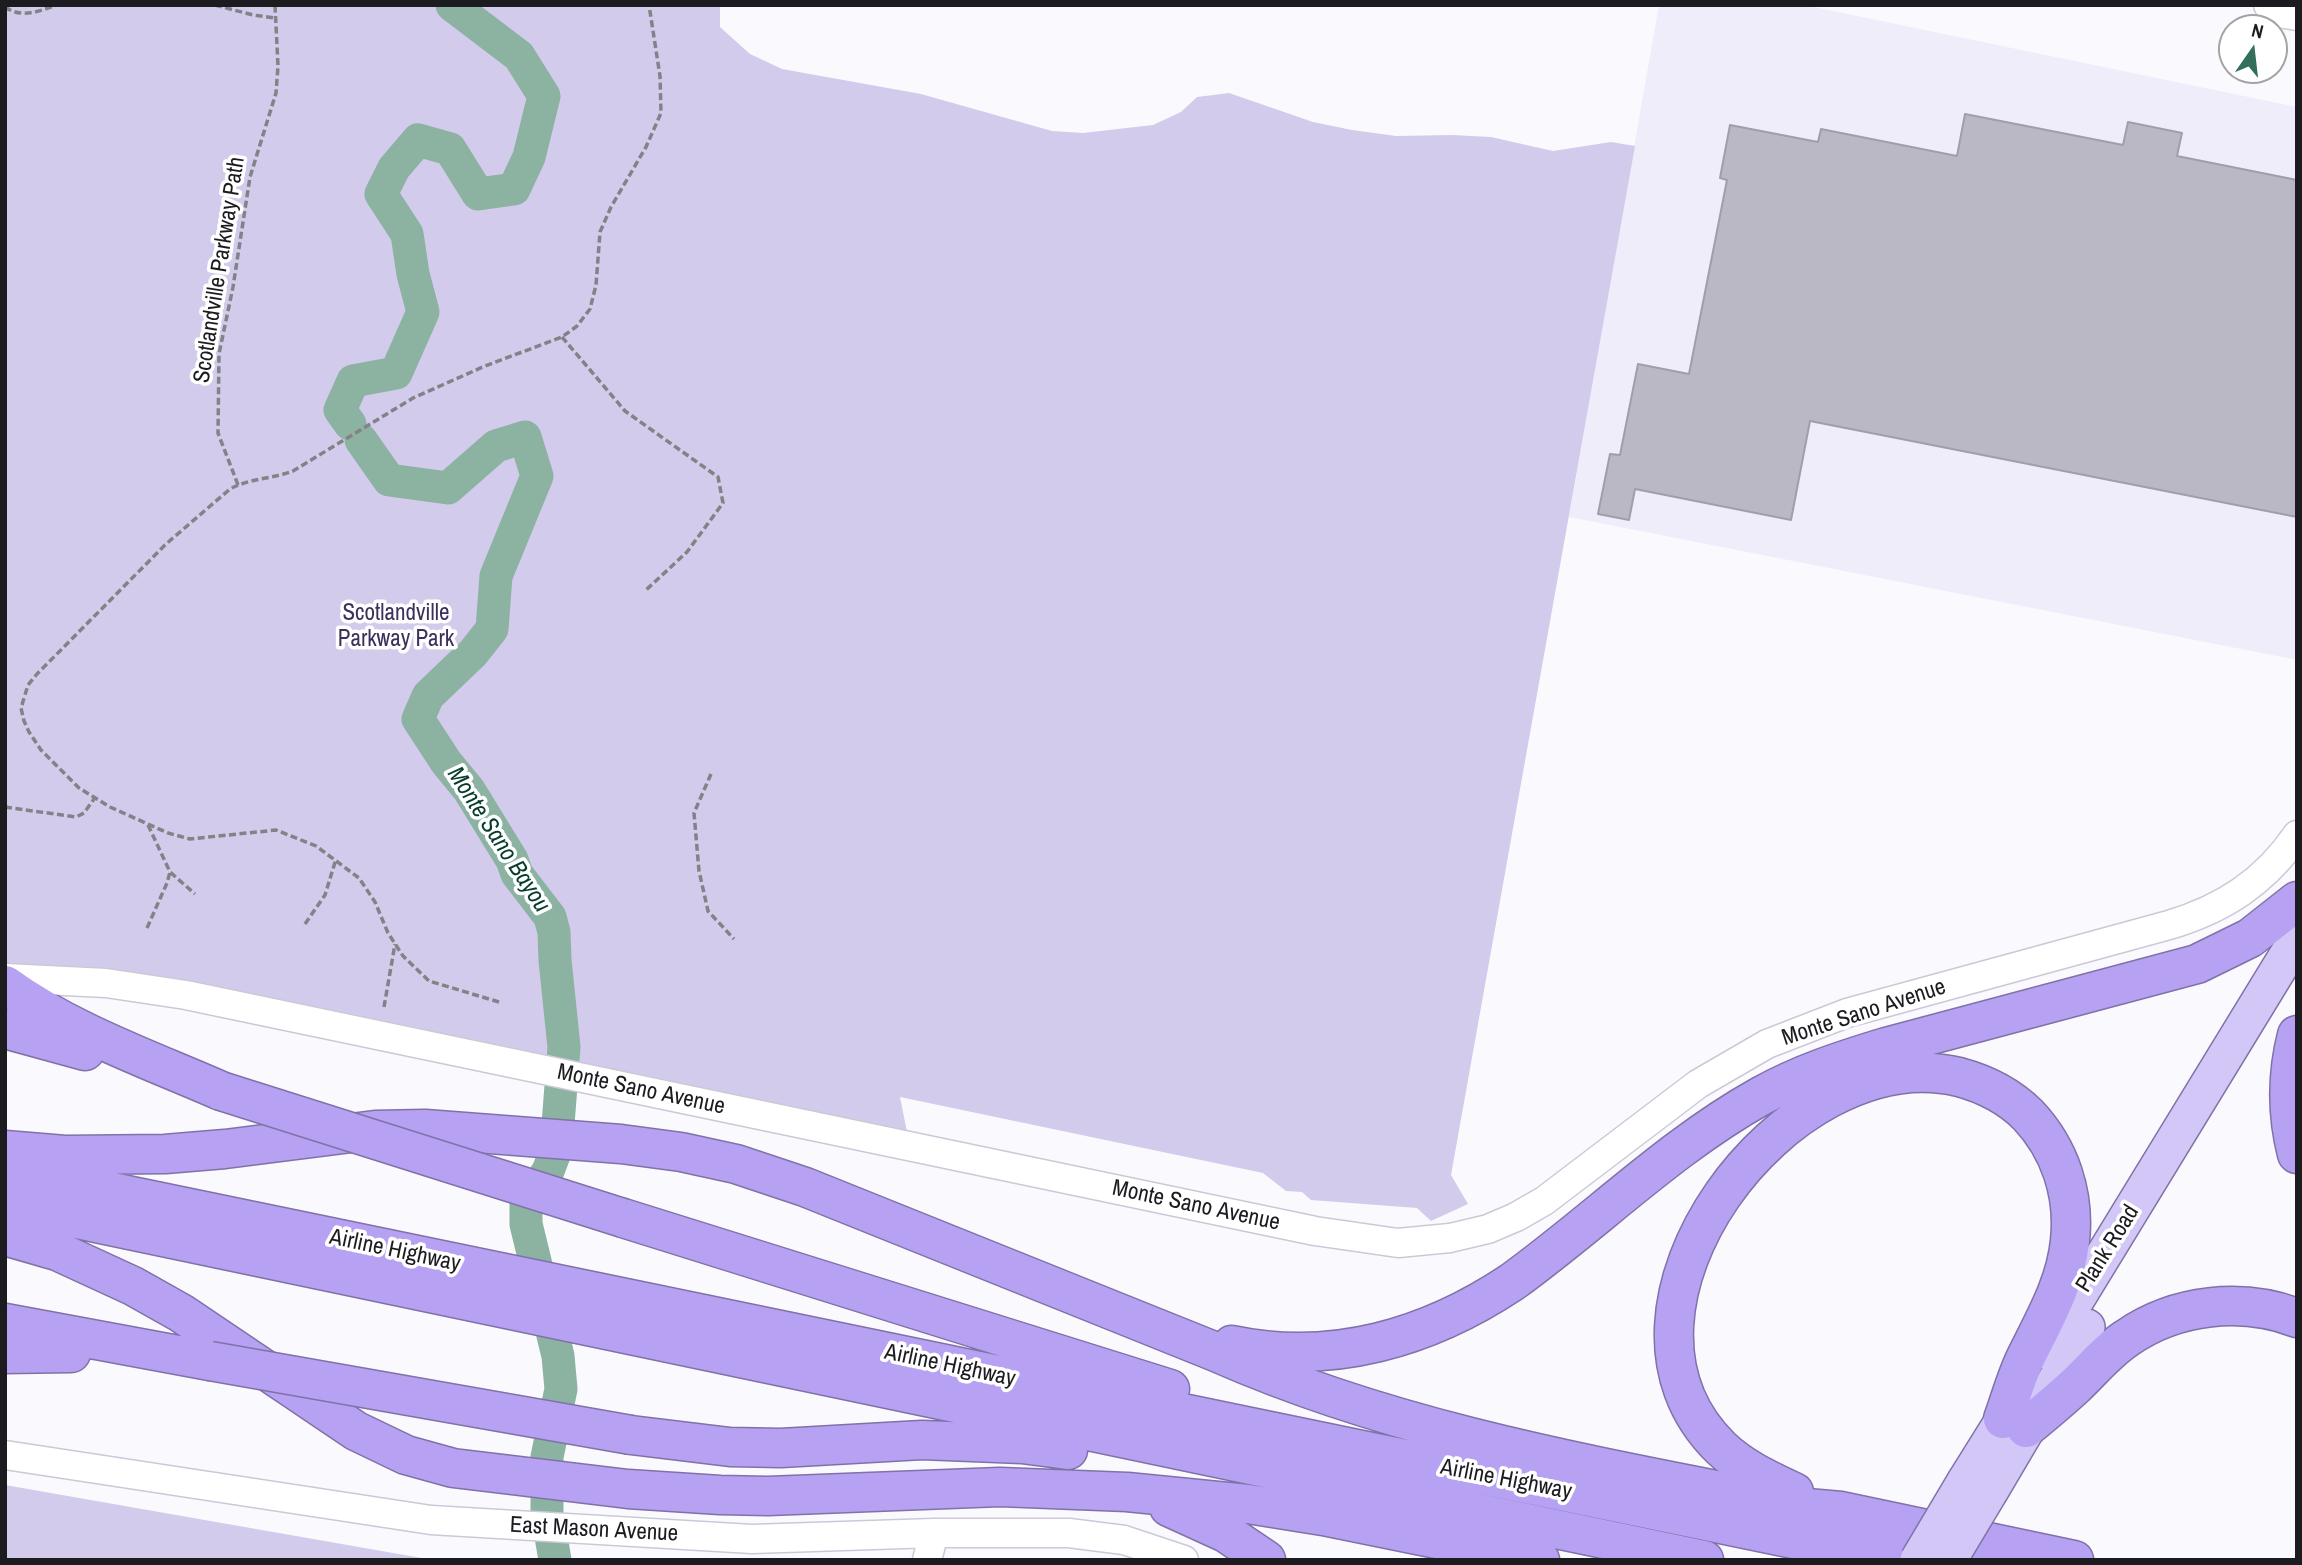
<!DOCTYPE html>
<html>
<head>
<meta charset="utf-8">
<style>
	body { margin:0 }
	#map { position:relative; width:2302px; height:1565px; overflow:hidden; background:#faf9fe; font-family:"Archivo Narrow",sans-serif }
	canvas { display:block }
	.frame { position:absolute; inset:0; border:7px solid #1c1b20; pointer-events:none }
	.north { position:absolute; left:2218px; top:14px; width:70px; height:70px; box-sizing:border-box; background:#fff; border:2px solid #a4a4a6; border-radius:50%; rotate:14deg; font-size:19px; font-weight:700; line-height:28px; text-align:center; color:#1c1b20 }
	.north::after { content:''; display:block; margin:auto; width:24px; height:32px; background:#336f5a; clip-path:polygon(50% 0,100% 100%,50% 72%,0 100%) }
</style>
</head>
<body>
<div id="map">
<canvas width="2302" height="1565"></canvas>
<div class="frame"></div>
<div class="north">N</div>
</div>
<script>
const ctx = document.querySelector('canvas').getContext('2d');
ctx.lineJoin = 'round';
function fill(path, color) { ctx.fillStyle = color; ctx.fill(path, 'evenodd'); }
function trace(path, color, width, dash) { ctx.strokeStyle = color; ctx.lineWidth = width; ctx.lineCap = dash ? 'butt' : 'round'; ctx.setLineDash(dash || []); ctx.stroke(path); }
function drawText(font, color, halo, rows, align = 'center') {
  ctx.font = font + ' "Archivo Narrow",sans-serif'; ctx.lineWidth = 7; ctx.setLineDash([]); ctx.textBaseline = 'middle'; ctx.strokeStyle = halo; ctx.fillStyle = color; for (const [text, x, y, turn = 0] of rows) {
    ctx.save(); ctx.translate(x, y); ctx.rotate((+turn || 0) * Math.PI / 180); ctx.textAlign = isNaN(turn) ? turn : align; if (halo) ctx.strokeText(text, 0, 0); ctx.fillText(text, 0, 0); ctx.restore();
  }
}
fill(new Path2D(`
	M1659,5H1804L2297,107V660L1569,517Z`), '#efedfa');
fill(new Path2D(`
	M5,5H720V27L750,54L782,69L921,94L1052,131L1083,133L1153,125L1181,112L1197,97L1229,93L1313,122L1352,130L1396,136L1452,135L1491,137L1553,151L1611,142L1635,146L1451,1175L1468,1204L1431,1221L1417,1208L1311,1200L1302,1192L1286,1191L1263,1173L900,1097L907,1132L124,972L85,967L5,964Z
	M5,1485L433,1560H5Z`), '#d2cbec');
trace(new Path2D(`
	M350,424L340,410L353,381L396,373L423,312L413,274L407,234L381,194L394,168L418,140L450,149L478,194L514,189L529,157L544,96L519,56L452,5
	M361,440L389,480L448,488L496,446L525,437L537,476L496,576L492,629L473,653L428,696L418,719L446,762L469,790L512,860L517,874L550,917L554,932L555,960L564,1047L556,1150L548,1171L526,1203V1224L558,1356L561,1389L547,1457V1513L555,1560`), '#8cb2a2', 33);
const building = new Path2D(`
	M1965,114L2123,145L2128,122L2182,133L2177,156L2297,180V517L1810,421L1791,520L1635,489L1629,520L1598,514L1610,454L1620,455L1638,364L1689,374L1727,180L1720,178L1730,125L1818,142L1821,129L1957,156Z`);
fill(building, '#bbb8c6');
trace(building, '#a19eac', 2);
const minor = new Path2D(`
	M2268,5L2273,12L2297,16
	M5,978L106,983L186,995L1315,1231L1398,1243L1450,1238L1488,1229L1516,1217L1544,1201L1698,1084L1767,1044L1847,1013L2169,925C2223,909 2265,882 2297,835
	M5,1455L431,1520L752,1539L934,1533H1069L1124,1540L1184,1560
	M927,1560L934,1533`);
const major = new Path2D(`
	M2045,1351L2297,939
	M1965,1481L2018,1396
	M1991,1490L2087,1327`);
const highway = new Path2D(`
	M5,985C70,1032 148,1059 221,1091
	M5,1029L85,1051
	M2297,1035C2287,1074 2287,1115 2297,1154
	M5,1150L65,1155L165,1154L225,1149L375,1130L425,1129L621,1144L681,1152L736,1164L805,1187L1216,1352C1404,1435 1607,1468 1807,1508L1841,1511L2074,1560
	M11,1171L1895,1560
	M5,1204L1704,1560
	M623,1218L1170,1389
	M5,1236L57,1251L133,1286L181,1313L356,1431L406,1455L453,1468L628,1489L720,1495L768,1496L1000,1487L1127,1492L1248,1504L1323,1516L1540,1560
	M5,1323L210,1361
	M1232,1345C1332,1366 1428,1338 1512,1282C1595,1222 1671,1146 1761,1096C1800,1074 1843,1060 1886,1047L2197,964L2250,938L2297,901
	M5,1354L71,1353
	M2026,1428C2043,1414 2060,1400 2075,1386C2092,1370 2107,1351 2127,1338C2176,1304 2242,1297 2297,1318
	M631,1435L730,1447L781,1448L922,1440L1022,1444L1068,1450
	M1794,1492C1768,1480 1742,1468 1721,1448C1579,1310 1787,1036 1959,1077C1985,1084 2009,1096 2028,1115C2060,1149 2075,1194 2070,1241C2066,1284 2043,1322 2025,1359C2016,1378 2010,1400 2003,1419
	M1169,1507L1226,1533L1266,1560`);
trace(minor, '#ccc9d7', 31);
trace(major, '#8072a8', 38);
trace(highway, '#8072a8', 41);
trace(new Path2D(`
	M215,5L253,15L275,18
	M5,7C22,19 39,11 57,5
	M562,337L625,411L718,477L723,503L687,552L646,590
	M238,485L218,433L219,354L233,287L250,177L276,93L278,66L275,5
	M711,774L694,813L699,871L708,911L734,939
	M5,807L76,817L84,813L94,799
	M148,825L170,872L195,894
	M305,924L325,895L336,859
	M147,928L167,883L170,872
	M499,1002L429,981L403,956L388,933L375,902L359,878L316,846L276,830L190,839L168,833L110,807L79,788L41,750L29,732L24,721L21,708L28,685L37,674L166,544L230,489C250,478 273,479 293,471L413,398L485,366L562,337L577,326L590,309L596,285L600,232L611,207L646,147L661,113L660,76L649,5
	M384,1007L395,944`), '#838287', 3.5, [7, 3.5]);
trace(minor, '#fff', 28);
trace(major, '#d3c7f7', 35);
trace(highway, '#b6a1f2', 38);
const majorBridge = new Path2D(`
	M1918,1560L1965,1481
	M1949,1560L1991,1490`);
const highwayBridge = new Path2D(`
	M221,1091L623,1218
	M210,1361L631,1435`);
trace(majorBridge, '#8072a8', 38, []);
trace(highwayBridge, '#8072a8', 41, []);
trace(majorBridge, '#d3c7f7', 35);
trace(highwayBridge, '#b6a1f2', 38);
drawText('23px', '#1c1b20', '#fff', [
	["Scotlandville Parkway Path",220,270,-81],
	["Monte Sano Avenue",1864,1013,-18],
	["Monte Sano Avenue",641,1090,12],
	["Monte Sano Avenue",1196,1206,12],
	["Plank Road",2108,1249,-58],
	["Airline Highway",395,1251,12],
	["Airline Highway",950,1366,12],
	["Airline Highway",1506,1480,11],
	["East Mason Avenue",594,1530,3]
]);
drawText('23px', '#3c305c', '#fff', [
	["Scotlandville",396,614],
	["Parkway Park",396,640]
]);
drawText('italic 24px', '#053c2c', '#fff', [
	["Monte Sano Bayou",498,840,57]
]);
</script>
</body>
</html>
